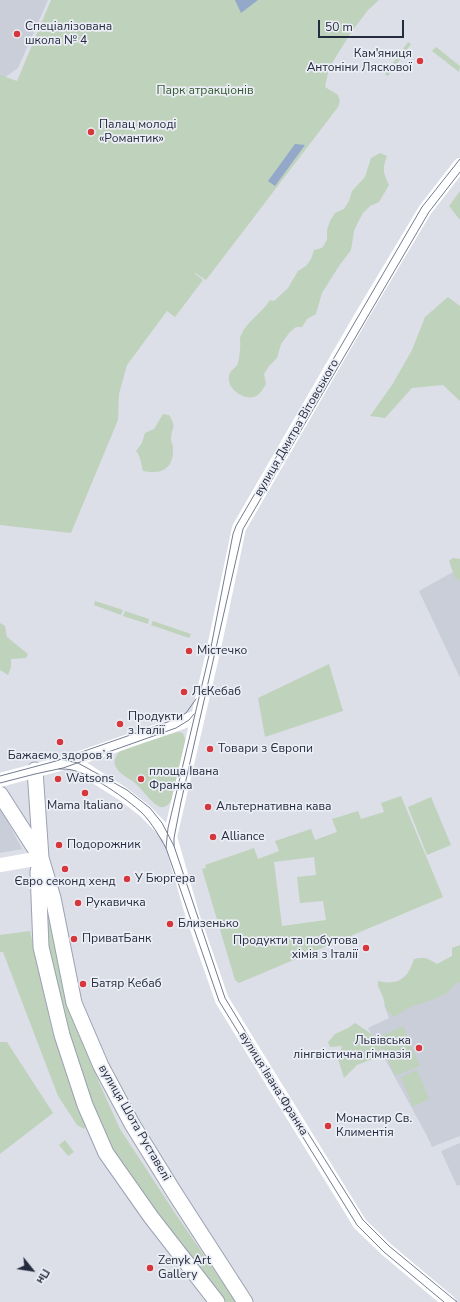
<!DOCTYPE html>
<html>
<head>
<meta charset="utf-8">
<style>
	body { margin:0 }
	#map { position:relative; width:460px; height:1302px; overflow:hidden; background:#dcdfe7; font-family:"Nunito Sans",sans-serif }
	canvas { display:block }
	.north { position:absolute; left:12px; top:1250px; width:40px; height:40px; -webkit-text-stroke:3px #ebeef5; paint-order:stroke; rotate:120deg; font-size:11px; font-weight:700; line-height:16px; text-align:center; color:#252b3e }
	.north::after { content:''; display:block; margin:auto; width:14px; height:18px; background:#252b3e; clip-path:polygon(50% 0,100% 100%,50% 72%,0 100%) }
	.scale { position:absolute; left:318px; top:20px; width:86px; height:18px; box-sizing:border-box; border:2px solid #252b3e; border-top:0; padding-left:5px; font-size:12px; line-height:14px; white-space:nowrap; color:#252b3e; -webkit-text-stroke:3px #ebeef5; paint-order:stroke }
</style>
</head>
<body>
<div id="map">
<canvas width="460" height="1302"></canvas>
<div class="north">Пн</div>
<div class="scale">50 m</div>
</div>
<script>
const ctx = document.querySelector('canvas').getContext('2d');
ctx.lineJoin = 'round';
function fill(path, color) { ctx.fillStyle = color; ctx.fill(path, 'evenodd'); }
function trace(path, color, width, dash) { ctx.strokeStyle = color; ctx.lineWidth = width; ctx.lineCap = dash ? 'butt' : 'round'; ctx.setLineDash(dash || []); ctx.stroke(path); }
function drawText(font, color, halo, rows, align = 'center') {
  ctx.font = font + ' "Nunito Sans",sans-serif'; ctx.lineWidth = 3.5; ctx.setLineDash([]); ctx.textBaseline = 'middle'; ctx.strokeStyle = halo; ctx.fillStyle = color; for (const [text, x, y, turn = 0] of rows) {
    ctx.save(); ctx.translate(x, y); ctx.rotate((+turn || 0) * Math.PI / 180); ctx.textAlign = isNaN(turn) ? turn : align; if (halo) ctx.strokeText(text, 0, 0); ctx.fillText(text, 0, 0); ctx.restore();
  }
}
fill(new Path2D(`
	M0,0H48L18,68L0,81Z
	M460,568V678L419,591Z
	M0,807L22,849L0,853Z
	M460,970V1136L432,1147L427,1136L368,1028L389,1018L384,1004Z
	M460,1143V1185L457,1186L441,1151Z`), '#caced9');
fill(new Path2D(`
	M51,0H379L368,10L350,34L329,68L325,87L338,95L340,101L338,107L206,280L195,273V274L203,280L175,317L167,311L127,365L119,394L118,420L71,533L0,525V75L17,81Z
	M408,42L411,44L388,76L385,74Z
	M436,47L460,66L459,72L432,51Z
	M380,153L387,156C382,169 383,172 389,185L379,202L370,206L363,213L358,222L354,231L351,250L339,266L322,293L316,314L307,319L302,327H296L289,333L281,344L277,358L269,366L264,374L266,384C263,389 260,395 254,397C241,400 224,386 230,373C232,369 237,367 238,363C239,358 240,353 240,348C241,344 239,339 241,335C247,321 262,313 270,300L274,301L288,288L298,271L306,266L311,259L314,250L322,248L327,240V230L330,221L335,213L344,209L349,201L352,191L365,177L371,158Z
	M460,191V220L449,206Z
	M448,297L460,306V401L443,385L412,388L385,418L370,416L392,385L412,350L425,317Z
	M163,414L169,415C177,428 172,426 171,439C171,442 173,445 173,448C174,469 161,475 143,471C141,464 141,457 136,451L142,443L145,433L154,429Z
	M453,558L460,559V581L455,578L449,561Z
	M95,601L123,610L121,615L94,605Z
	M125,611L149,619L148,624L123,616Z
	M153,621L191,634L189,638L151,625Z
	M0,623L5,626L7,637L28,654L26,658L11,659V667L8,675L0,670Z
	M329,664L343,711L265,737L258,698Z
	M178,732L183,733L186,742L172,799C169,804 166,808 160,807C152,804 142,789 135,783C129,778 117,773 115,765C113,759 118,753 122,749Z
	M401,796L443,897L239,983L235,980L202,869L206,868L205,865L254,848L258,859L279,851L275,841L311,829L315,840L337,832L332,819L358,811L361,819L384,812L381,803ZM314,857L316,875L297,877L300,903L323,901L326,920L282,926L274,862Z
	M431,797L451,845L427,855L408,807Z
	M50,913L72,1017L101,1087L120,1129L177,1216L236,1302H225L157,1213L112,1148L95,1115L69,1042L46,938Z
	M30,931L52,1030L87,1124L84,1129L77,1125L58,1096L3,952H0V935Z
	M460,945V982L455,984L447,993L435,999L410,1007L394,1017L386,1009L383,997L378,986V981C399,986 408,978 414,959C426,957 427,958 437,964L452,956V948Z
	M355,1023C364,1029 373,1034 380,1042L378,1037L403,1026L420,1066L395,1076L382,1047L378,1057L357,1065L344,1078L338,1059L342,1046L330,1047L328,1042L335,1034L348,1028Z
	M0,1042H7L53,1113L0,1154Z
	M417,1070L429,1099L413,1107L401,1077Z
	M65,1140L74,1152L68,1156L59,1145Z`), '#bfd2bc');
fill(new Path2D(`
	M235,0H258L241,13Z
	M295,144L305,145L275,186L268,181Z`), '#94a8ca');
const primary = new Path2D(`
	M35,770L41,858L38,872L41,947L62,1035L85,1105L106,1153L151,1217L217,1302
	M0,794L41,858L53,898L74,1003L101,1066L132,1124L174,1192L245,1302`);
trace(primary, '#9aa2b3', 17);
trace(new Path2D(`
	M71,761L123,794L145,811L170,837
	M0,780L71,761L197,717
	M0,865L41,858
	M449,1302L386,1249L360,1224L222,1000L193,917L170,837L214,648L239,528L361,317L425,210L460,165`), '#fff', 14);
trace(primary, '#fff', 15);
trace(new Path2D(`
	M59,759L78,763L127,790L150,808L162,823L174,846L225,998L281,1090L363,1220L389,1246L457,1302
	M59,769C63,769 68,769 72,770C91,774 127,799 142,813C152,823 159,836 166,848L219,1001L357,1225L384,1252L444,1302
	M0,776L56,761L176,719L186,713L196,699
	M0,783L35,774L63,768L176,728L189,720L194,714
	M174,846V838L181,802L243,529L429,212L460,172
	M166,848L168,828L211,647L233,534L236,526L422,207L460,159`), '#747c92', 1);
for (const [x, y, r, color] of [
	[17,34,4,"#d6373d"],
	[420,61,4,"#d6373d"],
	[91,132,4,"#d6373d"],
	[189,651,4,"#d6373d"],
	[184,692,4,"#d6373d"],
	[120,724,4,"#d6373d"],
	[60,742,4,"#d6373d"],
	[210,749,4,"#d6373d"],
	[58,779,4,"#d6373d"],
	[141,779,4,"#d6373d"],
	[85,793,4,"#d6373d"],
	[208,807,4,"#d6373d"],
	[213,837,4,"#d6373d"],
	[59,845,4,"#d6373d"],
	[65,869,4,"#d6373d"],
	[127,879,4,"#d6373d"],
	[78,903,4,"#d6373d"],
	[170,924,4,"#d6373d"],
	[74,939,4,"#d6373d"],
	[366,948,4,"#d6373d"],
	[83,984,4,"#d6373d"],
	[419,1048,4,"#d6373d"],
	[328,1126,4,"#d6373d"],
	[150,1268,4,"#d6373d"]
]) { const dot = new Path2D(); dot.arc(x, y, r, 0, 2 * Math.PI); ctx.fillStyle = color; ctx.fill(dot); trace(dot, '#ebeef5', 1.5); }
drawText('12px', '#252b3e', '#ebeef5', [
	["Спеціалізована",25,27],
	["школа № 4",25,41],
	["Кам'яниця",412,54,"right"],
	["Антоніни Ляскової",412,68,"right"],
	["Палац молоді",99,125],
	["«Романтик»",99,139],
	["Мiстечко",197,651],
	["ЛєКебаб",192,692],
	["Продукти",128,717],
	["з Італії",128,731],
	["Товари з Європи",218,749],
	["Бажаємо здоровʼя",60,756,"center"],
	["площа Івана",149,772],
	["Франка",149,786],
	["Watsons",66,779],
	["Mama Italiano",85,806,"center"],
	["Альтернативна кава",216,807],
	["Alliance",221,837],
	["Подорожник",67,845],
	["У Бюргера",135,879],
	["Євро секонд хенд",65,882,"center"],
	["Рукавичка",86,903],
	["Близенько",178,924],
	["ПриватБанк",82,939],
	["Продукти та побутова",358,941,"right"],
	["хімія з Італії",358,955,"right"],
	["Батяр Кебаб",91,984],
	["Львівська",411,1041,"right"],
	["лінгвістична гімназія",411,1055,"right"],
	["Монастир Св.",336,1119],
	["Климентія",336,1133],
	["Zenyk Art",158,1261],
	["Gallery",158,1275]
], 'left');
drawText('12px', '#345b31', '#ebeef5', [
	["Парк атракціонів",205,91]
]);
drawText('12px', '#252b3e', '#ebeef5', [
	["вулиця Дмитра Вітовського",297,428,-60],
	["вулиця Івана Франка",273,1084,58],
	["вулиця Шота Руставелі",134,1123,60]
]);
</script>
</body>
</html>
